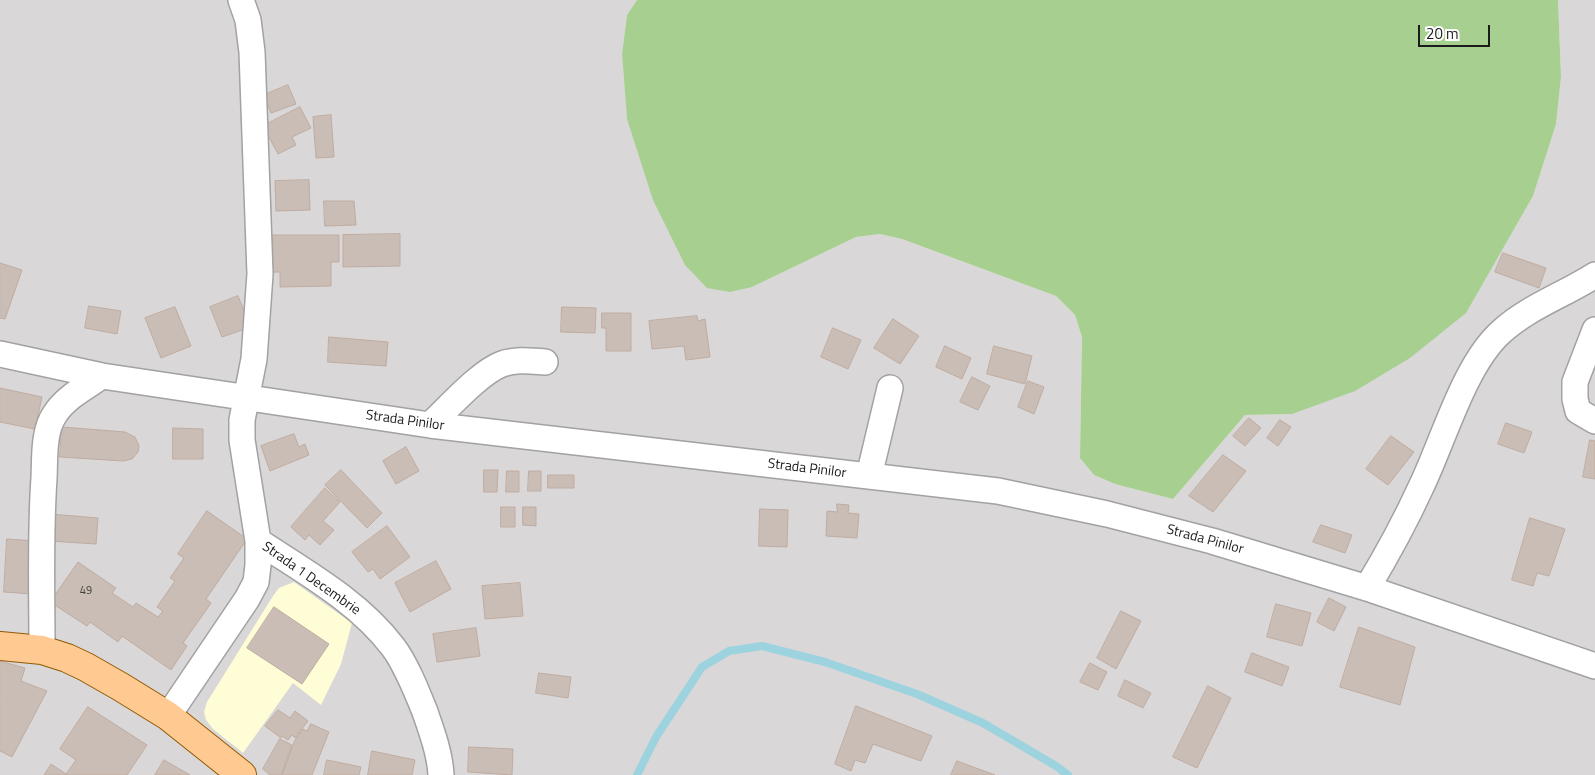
<!DOCTYPE html>
<html>
<head>
<meta charset="utf-8">
<style>
	body { margin:0 }
	#map { position:relative; width:1595px; height:775px; overflow:hidden; background:#ede8df; font-family:"Titillium Web",sans-serif }
	canvas { display:block }
	.scale { position:absolute; left:1418px; top:25px; width:72px; height:22px; box-sizing:border-box; border:2px solid #1b1b1b; border-top:0; padding-left:6px; font-size:15px; line-height:18px; white-space:nowrap; color:#1b1b1b; -webkit-text-stroke:4px #fff; paint-order:stroke }
</style>
</head>
<body>
<div id="map">
<canvas width="1595" height="775"></canvas>
<div class="scale">20 m</div>
</div>
<script>
const ctx = document.querySelector('canvas').getContext('2d');
ctx.lineJoin = 'round';
function fill(path, color) { ctx.fillStyle = color; ctx.fill(path, 'evenodd'); }
function trace(path, color, width, dash) { ctx.strokeStyle = color; ctx.lineWidth = width; ctx.lineCap = dash ? 'butt' : 'round'; ctx.setLineDash(dash || []); ctx.stroke(path); }
function drawText(font, color, halo, rows, align = 'center') {
  ctx.font = font + ' "Titillium Web",sans-serif'; ctx.lineWidth = 5; ctx.setLineDash([]); ctx.textBaseline = 'middle'; ctx.strokeStyle = halo; ctx.fillStyle = color; for (const [text, x, y, turn = 0] of rows) {
    ctx.save(); ctx.translate(x, y); ctx.rotate((+turn || 0) * Math.PI / 180); ctx.textAlign = isNaN(turn) ? turn : align; if (halo) ctx.strokeText(text, 0, 0); ctx.fillText(text, 0, 0); ctx.restore();
  }
}
fill(new Path2D(`
	M0,0H637L627,15L622,54L627,119L752,287L856,237L880,234L902,239L1056,296L1075,315L1082,337L1080,458L1094,475L1115,484L1173,499L1245,415L1292,414L1501,251L1533,196L1556,124L1561,77L1558,0H1595V775H0Z`), '#d9d7d8');
fill(new Path2D(`
	M294,582L352,623L341,664L321,705L293,683L243,753L213,729L206,720L204,712L207,702L273,596L279,588Z`), '#fffdd6');
fill(new Path2D(`
	M637,0H1558L1561,77L1556,124L1533,196L1466,313L1410,358L1355,391L1292,414L1245,415L1173,499L1115,484L1094,475L1080,458L1082,337L1075,315L1056,296L902,239L880,234L856,237L752,287L730,292L707,288L685,265L653,200L627,119L622,54L627,15Z`), '#a7d090');
trace(new Path2D(`
	M637,775L656,737L702,667L729,651L762,646L825,662L917,694L983,723L1056,766L1068,775`), '#9cd3df', 8);
const building = new Path2D(`
	M288,85L296,104L271,113L264,95Z
	M300,107L311,128L292,137L296,145L278,154L263,126Z
	M331,115L334,157L316,158L313,117Z
	M309,180L310,210L276,211L275,181Z
	M324,201H354L356,225L325,226Z
	M400,234V266L343,267V235Z
	M273,235H339V262H331V286L280,287V272H273Z
	M1503,253L1546,268L1539,288L1495,272Z
	M0,263L22,270L5,319L0,318Z
	M238,296L251,327L222,337L210,307Z
	M89,306L121,311L117,334L85,328Z
	M175,307L191,346L161,358L145,318Z
	M562,307L596,308L595,333L561,332Z
	M602,313H631V351H606V328H602Z
	M697,316L698,321L705,319L710,357L686,360L684,346L652,349L649,321Z
	M893,319L919,336L900,364L874,348Z
	M833,328L861,340L848,369L821,357Z
	M329,337L388,342L386,366L328,362Z
	M945,346L971,358L962,379L936,367Z
	M994,346L1032,356L1025,384L987,374Z
	M972,377L990,386L978,410L960,402Z
	M1028,381L1044,387L1034,414L1018,407Z
	M0,388L42,397L35,429L0,422Z
	M1249,418L1261,428L1245,446L1233,436Z
	M1280,420L1291,427L1278,446L1267,438Z
	M1506,423L1532,432L1524,453L1498,444Z
	M62,427L125,432L135,437L139,446L138,452L132,459L123,461L60,457Z
	M173,428L203,429V459H173Z
	M294,434L299,447L305,444L309,455L270,471L261,446Z
	M1391,436L1414,452L1388,485L1366,469Z
	M1590,440L1595,441V479L1583,477Z
	M406,447L419,471L396,484L383,461Z
	M1223,455L1246,471L1213,512L1189,496Z
	M341,470L382,513L367,528L325,485Z
	M484,470H498L497,492H484Z
	M507,471H519V492H506Z
	M529,471H541V491H528Z
	M548,475H574V488H548Z
	M325,488L340,502L323,521L334,530L320,545L309,535L305,540L291,527Z
	M837,504L849,505L848,513L859,514L857,538L826,536L827,511L837,512Z
	M501,507H515V527H501Z
	M523,507H536V526L523,525Z
	M760,509L788,510L787,547L759,546Z
	M207,511L247,539L206,599L211,603L183,643L187,646L171,670L122,636L118,642L90,622L87,626L50,602L78,562L116,588L112,593L133,607L136,603L158,617L163,611L157,607L175,581L170,578L184,558L178,554Z
	M50,514L98,518L96,544L49,541Z
	M1530,518L1565,529L1549,576L1537,573L1533,586L1512,580Z
	M1321,525L1352,535L1345,553L1313,542Z
	M387,526L410,557L380,579L373,569L368,572L352,552Z
	M7,539L36,541L32,594L4,592Z
	M436,561L451,589L410,612L395,583Z
	M520,583L523,616L485,619L482,586Z
	M1329,598L1346,607L1334,631L1317,622Z
	M1276,604L1311,613L1302,646L1267,637Z
	M274,607L329,644L302,684L247,648Z
	M1121,611L1141,621L1116,669L1097,658Z
	M1359,627L1415,647L1400,705L1340,687Z
	M476,628L480,656L437,662L433,634Z
	M1252,653L1289,667L1282,686L1245,672Z
	M0,661L25,668L21,681L47,691L12,757L0,751Z
	M1090,663L1107,672L1098,690L1080,682Z
	M539,673L571,677L568,698L536,693Z
	M1125,680L1151,693L1143,708L1118,696Z
	M1208,686L1231,698L1197,768L1173,757Z
	M856,706L932,736L921,761L873,744L865,763L855,760L851,771L835,764Z
	M88,707L147,745L127,775H44L51,764L66,774L76,760L60,749Z
	M278,710L290,718L295,711L308,721L295,738L292,735L288,740L282,736L281,738L265,726Z
	M311,724L329,732L312,775H282L295,740L303,729L307,731Z
	M280,739L292,745L281,775H270L263,769Z
	M469,747L513,749L512,775L468,772Z
	M372,751L415,760L412,775H368Z
	M164,760L190,775H155Z
	M327,760L361,767L359,775H324Z
	M957,761L995,775H951Z`);
fill(building, '#c9bdb5');
trace(building, '#c0aca1', 1);
const minor = new Path2D(`
	M1595,330L1575,382V399L1578,411L1595,421
	M0,354L102,376L430,425L998,491L1107,514L1212,541L1367,588L1595,666
	M430,425C448,408 480,372 502,364C516,359 530,361 545,362
	M869,476L890,388
	M258,541C305,572 358,601 393,647C406,664 417,692 425,712C432,732 440,754 441,775
	M1367,588C1387,555 1405,522 1421,487C1443,442 1464,365 1501,332C1528,307 1564,295 1595,275
	M42,650C42,593 40,535 44,478C45,458 43,431 55,414C66,397 86,387 102,376
	M168,716L247,599L256,582L258,565V541L242,440V420L254,359L260,274L252,52L248,20L241,0`);
const major = new Path2D(`
	M0,646L42,650L67,658L86,667L121,687L168,716L242,775`);
trace(minor, '#a2a2a2', 28);
trace(major, '#915900', 30);
trace(minor, '#fff', 25);
trace(major, '#ffca92', 28);
drawText('11px', '#464442', null, [
	["49",86,591]
]);
drawText('14px', '#1b1b1b', '#fff', [
	["Strada Pinilor",405,421,8],
	["Strada Pinilor",807,469,7],
	["Strada Pinilor",1205,540,15],
	["Strada 1 Decembrie",311,579,35]
]);
</script>
</body>
</html>
